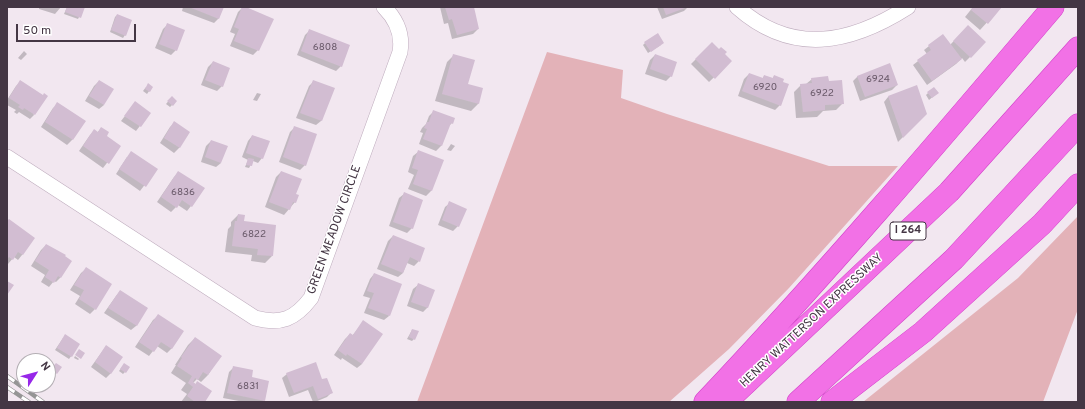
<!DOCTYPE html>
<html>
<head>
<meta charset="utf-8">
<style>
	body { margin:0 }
	#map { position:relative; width:1085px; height:409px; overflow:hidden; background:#f2e7f0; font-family:Overpass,sans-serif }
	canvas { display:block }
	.frame { position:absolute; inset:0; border:8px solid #443644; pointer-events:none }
	.north { position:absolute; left:16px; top:353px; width:40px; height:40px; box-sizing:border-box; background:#fff; border:1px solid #b4afb4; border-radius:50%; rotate:54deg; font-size:11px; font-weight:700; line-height:16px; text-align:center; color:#443644 }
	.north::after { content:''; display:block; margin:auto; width:14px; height:18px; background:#9727e9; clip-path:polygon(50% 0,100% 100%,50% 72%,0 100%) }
	.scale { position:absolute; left:16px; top:24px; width:120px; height:18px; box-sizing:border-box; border:2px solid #443644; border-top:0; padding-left:5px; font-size:12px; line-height:14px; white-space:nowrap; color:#443644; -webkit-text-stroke:3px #fff; paint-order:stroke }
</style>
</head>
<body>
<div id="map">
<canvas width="1085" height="409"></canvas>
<div class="frame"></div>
<div class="north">N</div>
<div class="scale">50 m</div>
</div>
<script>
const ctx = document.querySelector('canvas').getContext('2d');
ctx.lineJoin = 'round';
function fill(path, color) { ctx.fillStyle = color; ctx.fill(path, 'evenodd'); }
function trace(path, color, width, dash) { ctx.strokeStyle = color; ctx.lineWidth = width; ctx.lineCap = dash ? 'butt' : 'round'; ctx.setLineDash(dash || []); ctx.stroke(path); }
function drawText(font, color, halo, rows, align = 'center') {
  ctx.font = font + ' Overpass,sans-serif'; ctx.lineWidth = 3; ctx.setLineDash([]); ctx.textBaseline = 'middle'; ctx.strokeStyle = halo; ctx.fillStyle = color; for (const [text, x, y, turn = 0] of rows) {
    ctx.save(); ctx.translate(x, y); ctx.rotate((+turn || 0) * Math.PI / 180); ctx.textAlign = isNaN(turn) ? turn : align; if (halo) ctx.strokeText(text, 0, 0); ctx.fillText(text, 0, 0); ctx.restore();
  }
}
fill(new Path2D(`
	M547,52L623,70L621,98L667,114L829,166H898L789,288L729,349L669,402H417Z
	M1078,216V309L1043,402H863L1018,278Z`), '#e3b2b8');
fill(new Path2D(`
	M39,7H61L55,14L39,9Z
	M67,7H84L78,19L64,14Z
	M183,7H223L219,18L214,23L182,11Z
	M243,7L258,50L253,55L230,46L235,34L230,32L238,12Z
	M440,7H473L478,29L473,34L452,39L448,23L444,24Z
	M657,7H688L684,11L662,19Z
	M973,7H1001L980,30L965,17Z
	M117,15L125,35L123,38L110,32L115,17Z
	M168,24L176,50L171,55L155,48L163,29Z
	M968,26L985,42L965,62L962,58L956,64L927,85L913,65L927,54L924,50L943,35L950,45Z
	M310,30L341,66L336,71L297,55L305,35Z
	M645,43L661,45L648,53L643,45Z
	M712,43L731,61L709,82L691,64Z
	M24,51L27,54L21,60L18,58Z
	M454,55L467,85L482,89L478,104L471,111L435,101L447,62Z
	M655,55L671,76L666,81L645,74L650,60Z
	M213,62L222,86L217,91L201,85L208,67Z
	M749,74L762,79L764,76L772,79L774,76L780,105L775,110L738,96L744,79Z
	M858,76L897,85L892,90L860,101L853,81Z
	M812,79L828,82L843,103L836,110L823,111L817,117L796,118L794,92L801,85L806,84Z
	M99,81L104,105L99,109L85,101L94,86Z
	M314,81L333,89L321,121L316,125L296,118L309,86Z
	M20,82L34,115L30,119L19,112L17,114L14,112L16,110L7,105V100L16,86Z
	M146,87H152L147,94L143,91Z
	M916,87L926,114L898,142L884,102L888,97Z
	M257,93L261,94L257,101L253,100Z
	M928,93L935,95L929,100L926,95Z
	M172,97L176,101L170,107L166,104Z
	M135,103L150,113L136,131L121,121Z
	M58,104L84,121L72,140L67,145L41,127L53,108Z
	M434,111L452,123L448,127L441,146L436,151L419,144L423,133L420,132L422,128L426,124L429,116Z
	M174,123L189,133L179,148L174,153L160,143L170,127Z
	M295,127L305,165L300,170L279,162L290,132Z
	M101,128L105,136L120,146L103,168L79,151L90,135L94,131L97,133Z
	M252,136L262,158L258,163L253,161L249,168L245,167L248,160L242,157L248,141Z
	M211,141L221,163L216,167L201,162L206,146Z
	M451,144L455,146L451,151L447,150Z
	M418,152L442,161L431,191L426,196L408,189L414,175L408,172L413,156Z
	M127,157L156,170L140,191L116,174Z
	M179,172L191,206L187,211L178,205L171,212L157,202L174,177Z
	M281,172L295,195V202L284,215L265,207L276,177Z
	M404,194L412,228L407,233L389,226L399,198Z
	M450,203L458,226L453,231L438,225L445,207Z
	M238,215L243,222L272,256L265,263L251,261L252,255L225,252L228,229L231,226V222Z
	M7,222L34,238L22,255L18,260L14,257L8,264Z
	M393,236L419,261L414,266L407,263L403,273L398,277L377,269L388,241Z
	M46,245L71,261L60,278L56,282L54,281L49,287L41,282L45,275L31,266L41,250Z
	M86,269L95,309L90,314L75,304L80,296L70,290L81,273Z
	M374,274L389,316L384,320L364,313L370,298L363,296L370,279Z
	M418,285L428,307L423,312L407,306L413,289Z
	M120,291L147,308L136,326L131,330L104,313L116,296Z
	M158,316L172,348L167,353L157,346L149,356L135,347L153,320Z
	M363,322L362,364L357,368L342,358L341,360L334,355L345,339L350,334L352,336Z
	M412,330L414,339L412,341L407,339Z
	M63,338L72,355L69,359L55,350Z
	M195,338L220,356L208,375L201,382L197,379L193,383L195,385L197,382L203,402H181L187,394L181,390L186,383L171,373L176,365H175L188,345Z
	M106,346L111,373L106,378L91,367Z
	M75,356L79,359L78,360L74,358Z
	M54,366L56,373L54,375L50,372Z
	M122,367L125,372L123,374L119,371Z
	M234,367L250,378L264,401L262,402H244L223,398L229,372Z
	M287,374L322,381L331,393L327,397L315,402H313L308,390L289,397L282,378Z`), '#0003');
fill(new Path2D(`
	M67,7H85L81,18L65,12Z
	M189,7H224L219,19Z
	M242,7H246L274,19L259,51L234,41L239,29L234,27Z
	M445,7H474L479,29L457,35L452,19L449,20Z
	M663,7H688L666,15Z
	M973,7H1002L988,24L971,10Z
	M117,14L132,20L126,36L111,30Z
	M167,23L185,30L177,51L159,44Z
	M968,25L986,42L971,58L953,41Z
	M309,29L350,45L342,67L301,51Z
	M658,33L664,43L651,52L644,42Z
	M943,34L962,59L932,81L917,60L931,50L928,45Z
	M712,42L719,49L721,47L727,52L725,54L732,61L715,79L695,59Z
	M453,54L475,60L468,84L483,88L479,104L442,94Z
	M655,54L677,62L672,77L650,69Z
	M213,61L230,68L223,87L205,80Z
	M890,63L898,85L865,97L857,76Z
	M749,73L763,78L764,75L773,78L774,75L784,79L783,82L789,84L781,106L742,91Z
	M828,76L829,81L842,80L844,104L825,105V110L803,112L800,84L812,83L811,78Z
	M20,80L43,95L44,93L48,96L35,115L24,108L23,110L18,107L20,105L9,98Z
	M99,80L114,89L104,105L89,96Z
	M313,80L335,88L322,121L300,113Z
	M148,83L153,87L150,92L145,89Z
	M917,85L927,114L903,138L888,96Z
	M934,87L939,93L932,98L927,92Z
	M172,96L177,101L173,106L167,101Z
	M135,101L151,113L141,127L124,116Z
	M57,102L86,121L73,140L45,122Z
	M433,110L455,118L453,124L451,123L442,146L423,139L427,129L424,128L427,122H429Z
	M174,121L190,132L180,148L164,138Z
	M294,126L317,134L306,166L283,157Z
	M101,127L109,132L107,136L121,146L109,164L83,146L94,129L98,132Z
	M252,135L270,141L263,159L246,153Z
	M211,140L228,146L221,163L205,157Z
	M418,150L444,160L432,191L413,184L418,170L412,168Z
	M131,151L158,169L146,187L119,169Z
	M248,158L254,159L252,166L246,165Z
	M178,171L205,188L192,207L182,200L177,208L161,197Z
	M281,171L302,179L296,194L299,195L296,203L293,202L290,210L269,202Z
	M404,192L423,200L413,229L393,222Z
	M449,201L467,209L459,227L442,220Z
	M238,214L245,215L244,221L276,225L273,256L257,255L258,249L232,246L235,221H237Z
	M9,219L35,238L23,255L18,252L13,260L9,257L7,259V221Z
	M393,235L425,248L420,262L410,257L403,273L381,264Z
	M46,244L66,255L65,256L72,261L61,278L58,276L54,283L45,277L49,270L35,261Z
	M86,267L112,284L96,310L79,299L84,290L74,285Z
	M374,273L402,284L390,316L368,308L374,293L367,291Z
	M7,281L14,285L7,295Z
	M418,283L435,290L428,308L411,302Z
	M120,290L148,308L137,326L108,308Z
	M158,314L184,331L172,349L161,342L154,352L139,342Z
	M363,320L383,334L362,364L347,354L346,356L338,350L350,333L353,335Z
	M412,329L419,331L415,340L409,337Z
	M65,334L80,344L72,357L57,348Z
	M195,337L222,356L208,375L203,372L198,380L195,378L193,382L196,384L197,381L212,391L205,402H195L187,396L193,387L188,383L192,376L177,366L182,358L181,357Z
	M106,345L123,357L111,374L95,362Z
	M79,349L85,353L81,359L75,355Z
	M316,362L322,379L327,378L333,393L318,399L313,386L294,393L286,373Z
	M56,363L62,367L57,374L51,369Z
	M124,363L130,367L126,373L120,369Z
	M233,366L253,370L252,377L269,381L265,401L227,393Z`), '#d2bdd2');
const minor = new Path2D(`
	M737,7C792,56 850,44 908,7
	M7,157L255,318C281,325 295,319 311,298L400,52C403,34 397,20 384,7`);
const highway = new Path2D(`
	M705,402C826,274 939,141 1053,7
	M726,402L949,192L1078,48
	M798,402L954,259L1078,125
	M832,402L923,332L1042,224L1078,185`);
trace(minor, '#bfadbe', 16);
trace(highway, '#d142c8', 23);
trace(minor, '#fff', 15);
trace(highway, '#f271e6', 22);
const rail = new Path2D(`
	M7,376L43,402
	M7,387L29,402`);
trace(rail, '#959595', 4.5);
trace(rail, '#fff', 3, [9]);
drawText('10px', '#685868', null, [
	["6808",325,48],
	["6924",878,80],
	["6920",765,88],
	["6922",822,94],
	["6836",183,193],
	["6822",254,235],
	["6831",248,387]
]);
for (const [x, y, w] of [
	[908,231,36]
]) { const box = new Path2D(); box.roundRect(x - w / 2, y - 9, w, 18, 3); ctx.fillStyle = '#fff'; ctx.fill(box); trace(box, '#443644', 1); }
drawText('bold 11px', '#443644', null, [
	["I 264",908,231]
]);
drawText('12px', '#443644', '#fff', [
	["GREEN MEADOW CIRCLE",335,230,-70],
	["HENRY WATTERSON EXPRESSWAY",812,321,-43]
]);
</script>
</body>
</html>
